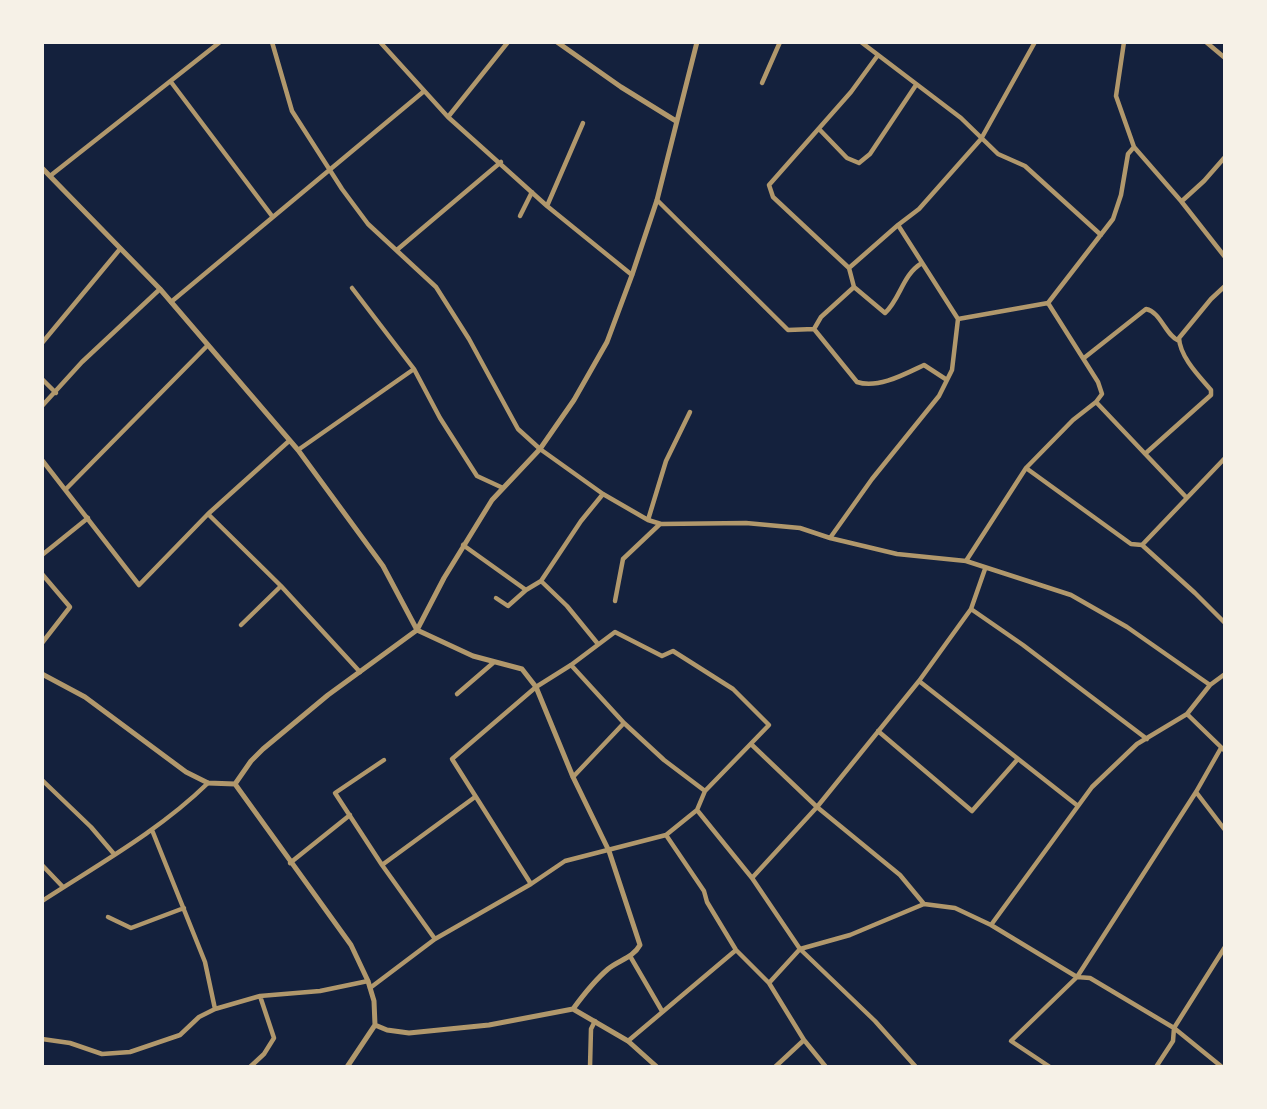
<!DOCTYPE html>
<html>
<head>
<meta charset="utf-8">
<style>
	body { margin:0 }
	#map { position:relative; width:1267px; height:1109px; overflow:hidden; background:#14213d; font-family:Cabin,sans-serif }
	canvas { display:block }
	.frame { position:absolute; inset:0; border:44px solid #f6f1e7; pointer-events:none }
</style>
</head>
<body>
<div id="map">
<canvas width="1267" height="1109"></canvas>
<div class="frame"></div>
</div>
<script>
const ctx = document.querySelector('canvas').getContext('2d');
ctx.lineJoin = 'round';
function trace(path, color, width, dash) { ctx.strokeStyle = color; ctx.lineWidth = width; ctx.lineCap = dash ? 'butt' : 'round'; ctx.setLineDash(dash || []); ctx.stroke(path); }
trace(new Path2D(`
	M272,42L292,111L342,189L368,224L436,287L469,339L518,429L540,449L603,494L648,520L661,524L746,523L800,528L830,538L897,554L966,561L1071,595L1127,627L1210,685
	M380,42L448,117L547,206L632,275
	M861,42L961,118L998,154L1025,166L1101,235
	M1124,42L1116,96L1134,147L1181,201L1225,257
	M1206,42L1225,58
	M171,82L272,216
	M762,83L780,42
	M448,117L508,42
	M819,129L847,158L859,163L870,154L916,85
	M1134,147L1128,154L1121,195L1113,219L1048,303L1098,382L1102,394L1096,402L1186,497
	M50,176L220,42
	M657,200L788,330L814,329L857,382C878,389 905,374 924,365L947,380
	M1182,201L1204,181L1225,157
	M547,206L583,123
	M520,216L532,192
	M398,249L501,162
	M849,268L773,197L769,185L851,92L878,55
	M854,287L885,313C901,298 902,275 922,263
	M352,288L414,369
	M171,302L423,92
	M958,319L1048,303
	M814,329L821,317L854,287L849,268L898,225
	M42,343L120,249
	M1084,358L1146,309C1161,312 1165,335 1179,341
	M42,379L56,393
	M42,406L82,362L160,289
	M298,450L414,369L440,418L477,476L503,488
	M1146,453L1211,395V390C1199,376 1180,357 1179,338L1211,299L1225,286
	M42,460L139,585L208,514L289,441
	M1026,468L1131,544L1142,545L1195,593L1225,623
	M66,489L207,346
	M208,514L281,586L360,672
	M648,520L666,461L690,412
	M830,538L872,479L939,396L952,370L958,319L898,225L919,209L981,139L1035,42
	M463,545L526,590
	M1142,545L1225,458
	M42,555L88,518
	M966,561L1026,468L1073,420L1096,402
	M42,574L70,607L42,643
	M496,598L508,606L526,590L541,581
	M615,601L623,559L660,524
	M971,609L1023,645L1147,739
	M241,625L281,586
	M598,644L567,606L541,581L581,521L603,494
	M571,665L624,723L664,760L705,791
	M919,681L1078,806
	M457,694L493,663
	M1187,714L1225,751
	M878,731L972,811L1017,760
	M752,745L817,807L900,875L924,904
	M384,760L335,793L382,865L435,939
	M573,777L624,723
	M42,780L91,827L114,854
	M1196,792L1225,830
	M697,810L752,878L800,949L875,1021L916,1067
	M152,830L205,962L215,1009
	M666,835L704,891L707,902L736,950L769,983L804,1040L775,1067
	M290,863L350,815
	M42,865L63,887
	M382,865L475,797
	M752,878L817,807L919,681L971,609L985,569
	M42,901C99,864 160,830 208,783
	M108,917L131,928L184,908
	M991,925L1092,787L1137,744L1187,714L1210,685L1225,674
	M630,956L662,1011
	M769,983L800,949L850,935L924,904L955,908L991,925L1077,977L1090,978L1174,1028L1222,1067
	M370,988L435,939L531,884L565,861L666,835L697,810L705,791L769,725L733,689L673,651L662,656L615,632L571,665L536,687L452,759L531,884
	M42,1039L70,1043L102,1054L130,1052L180,1035L199,1017L215,1009L260,996L320,991L368,981
	M804,1040L826,1067
	M628,1041L736,950
	M250,1067L264,1054L274,1038L260,996
	M590,1067L591,1029L595,1021
	M1050,1067L1011,1041L1077,977L1196,792L1221,748
	M1156,1067L1173,1041L1174,1028L1225,947`), '#b1986c', 4.5);
trace(new Path2D(`
	M557,42L621,87L676,121
	M42,168L160,289L298,450L383,566L417,630L473,656L522,669L536,687L573,777L609,851L640,945C633,958 619,960 608,969C594,981 584,994 573,1009
	M42,674L85,697L186,772L208,783L235,784
	M235,784L251,761L263,749L328,695L417,630L444,578L492,500L540,449L574,400L607,342L632,275L657,200L697,42
	M235,784L351,945L368,981L374,1001L375,1025L347,1067
	M375,1025L387,1030L409,1033L489,1025L573,1009L628,1041L657,1067`), '#b1986c', 5);
</script>
</body>
</html>
